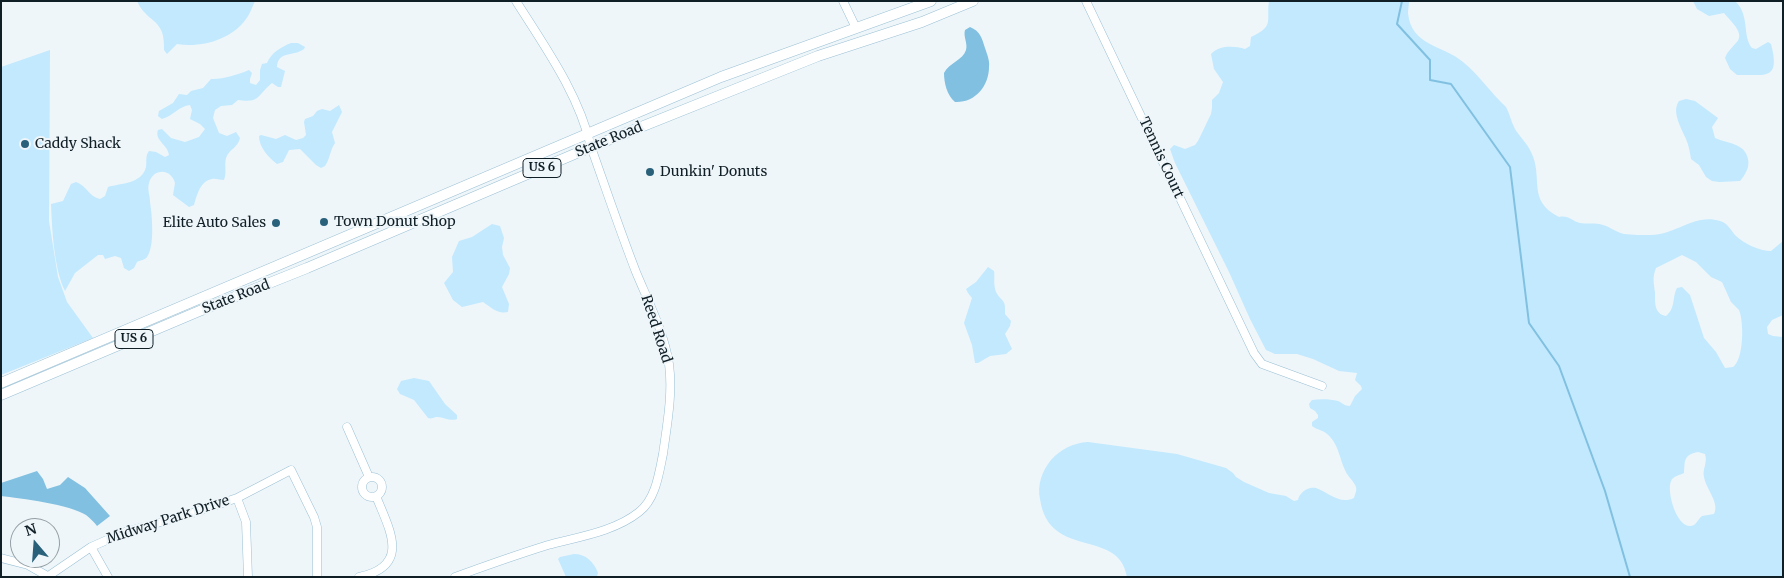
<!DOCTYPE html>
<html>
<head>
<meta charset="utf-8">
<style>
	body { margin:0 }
	#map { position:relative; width:1784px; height:578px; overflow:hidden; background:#eef6fa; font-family:Merriweather,serif }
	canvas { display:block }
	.frame { position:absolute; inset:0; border:2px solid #101f26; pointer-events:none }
	.north { position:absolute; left:10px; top:518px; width:50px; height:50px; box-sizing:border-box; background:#eef6fa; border:1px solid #95a0a5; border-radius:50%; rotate:342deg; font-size:14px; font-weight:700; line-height:20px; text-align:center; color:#101f26 }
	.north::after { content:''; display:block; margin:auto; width:18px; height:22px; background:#29617b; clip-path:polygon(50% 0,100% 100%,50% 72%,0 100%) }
</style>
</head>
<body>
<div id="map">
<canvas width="1784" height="578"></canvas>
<div class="frame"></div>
<div class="north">N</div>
</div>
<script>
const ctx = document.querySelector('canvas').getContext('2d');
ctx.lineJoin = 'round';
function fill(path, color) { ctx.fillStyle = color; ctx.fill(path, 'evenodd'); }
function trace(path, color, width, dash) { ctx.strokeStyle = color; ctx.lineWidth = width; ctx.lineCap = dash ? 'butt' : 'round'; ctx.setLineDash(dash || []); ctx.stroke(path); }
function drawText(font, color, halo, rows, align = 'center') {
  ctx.font = font + ' Merriweather,serif'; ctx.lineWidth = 4; ctx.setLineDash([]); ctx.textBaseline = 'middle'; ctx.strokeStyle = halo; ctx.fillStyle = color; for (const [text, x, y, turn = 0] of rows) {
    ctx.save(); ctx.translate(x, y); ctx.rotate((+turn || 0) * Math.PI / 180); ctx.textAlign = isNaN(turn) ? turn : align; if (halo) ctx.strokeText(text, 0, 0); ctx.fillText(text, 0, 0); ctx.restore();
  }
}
fill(new Path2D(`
	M137,1H255C252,7 250,14 246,19C231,40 201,48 177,44L167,54L164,50C164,44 164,36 161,30C156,19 144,17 137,1Z
	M1269,1H1409C1409,5 1408,9 1408,13C1411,46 1443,45 1463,62C1479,75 1491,93 1506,107C1510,114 1511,122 1515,129C1520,137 1527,143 1531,152C1544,178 1526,200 1559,217C1569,215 1571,221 1580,223C1586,224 1593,223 1599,224C1608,225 1615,232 1624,234C1632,235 1643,235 1651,235C1676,235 1694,213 1720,221C1728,223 1731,231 1736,236C1745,244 1759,251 1771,251L1783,241V315L1772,320L1767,327L1768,334L1773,336L1783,337V577H1127C1119,527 1049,561 1040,499C1037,485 1042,471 1051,460C1061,449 1073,443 1088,442L1177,454L1226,468L1233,473L1236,477L1244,482L1269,493L1286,496L1294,501L1298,500C1299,493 1308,486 1316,488C1328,492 1339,505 1354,498C1355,494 1357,491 1356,487C1354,481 1347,476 1345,470C1340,460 1339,447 1331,438C1324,429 1318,431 1312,426V422L1318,418V415L1315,411L1310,408L1309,404L1312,400C1320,399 1330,399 1338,401C1343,403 1344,406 1350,406L1355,396L1362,389L1361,386L1355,380L1357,373L1339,371L1313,359L1297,354H1275L1266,350L1250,319L1229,272L1175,163L1170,149L1174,145L1185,149L1195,145L1198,141L1211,114L1212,108V100L1219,93L1223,82L1214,69L1211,54C1220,45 1234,46 1245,49L1250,46L1251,37C1275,26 1266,21 1269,1ZM1682,255L1696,262L1711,277L1722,282L1731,302L1739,310C1744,322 1744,359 1733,367L1725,368L1716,352L1704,338L1690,295L1682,287L1677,288C1672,297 1676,308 1666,316C1654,314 1655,302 1655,293C1654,283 1652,278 1656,268ZM1698,452L1705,454C1708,463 1702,469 1704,477C1706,489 1720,503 1714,514L1702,516C1699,518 1697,523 1694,525C1678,533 1666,492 1671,481C1673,476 1680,475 1684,473C1685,461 1683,455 1698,452Z
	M1693,1L1736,2C1750,16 1742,36 1752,48L1756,49L1768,42L1771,44C1781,82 1764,74 1737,75L1730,69L1725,58C1727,52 1731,49 1735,44C1747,34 1731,22 1724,13L1709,16L1697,9Z
	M291,43H298L305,47L304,49C294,57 278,50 277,67L285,71L281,87H278L272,83C256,96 261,103 238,100L232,105L221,106L215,110L213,118L219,133L227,136L236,132L240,138C238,148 229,149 226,158C224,165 227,173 224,180C220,180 216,178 212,179C200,181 197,195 194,205L189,207L173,195L175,183C171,168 153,168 149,183C147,190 150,195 150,202C152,215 155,246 147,257C145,260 141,260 137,262L134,268L129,271L124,268L121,258L115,256L105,259L103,255H98L75,273L65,291C54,269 52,229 51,204L63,201L71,184L76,182C87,186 89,197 100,199L105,196L108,187C121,183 142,184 146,167C147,161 145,156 149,151L156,152L165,157L169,155C168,145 154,140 158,130L162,129L171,138L185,142L199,137L205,129L200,124L190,119L192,110L190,105C179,106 173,116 162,119L158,116L159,111L173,103L179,94L187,95L191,91L203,88L211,79C220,80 240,74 249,70L252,73L250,79V83L256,85L260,80V70L262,64L267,63C271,53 281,47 291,43Z
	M50,50L49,221L58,277L67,302L93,338L1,375V67Z
	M1686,99L1695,101L1718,118L1712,127L1715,138C1728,144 1745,143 1748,159C1750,167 1745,175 1740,181L1719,182L1712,181L1706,177L1699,165L1691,159C1690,153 1689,146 1686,139C1682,129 1671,112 1679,101Z
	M339,105L342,112L332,132L335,143C330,150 330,159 325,166L321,168L316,165L300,149L289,150L283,162L277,164C268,157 259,147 259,136L261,135L276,139L285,135L296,140L303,138L306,135L304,122L305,119L313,116L317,111L322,109L330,111Z
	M492,224L500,226L504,238L502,247L503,255L510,268L509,274L502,287L509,304L508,312C497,314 492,308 483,302L462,307L453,300L444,283L453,272L452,257L459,241L472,237Z
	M988,267L994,271C995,277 993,285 996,292C1002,303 1006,298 1005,314L1011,321L1010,326L1005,334L1012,349L1006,354L990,356L978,363H975L972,345L964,323L972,298L968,293L966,289L976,282Z
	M414,378L429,381L445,404L457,415V419C449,422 443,416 436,417C433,418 431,419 428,418L414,400L400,394L397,389L401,381Z
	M574,554C586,554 594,562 598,573L597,576L566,577L558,559L560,557Z`), '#c2e9fe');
fill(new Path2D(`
	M970,27C980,31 982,38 985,48C987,54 990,61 989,67C989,86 975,103 955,102C947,95 944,83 944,73C949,63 963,60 966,50C968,43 963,37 965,30Z
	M37,471L43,479L47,489L60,485L68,477L85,488L110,516L97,526C94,522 90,518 86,515C71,505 20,498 1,496V483Z`), '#81c0e0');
trace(new Path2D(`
	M1402,1L1397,24L1430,60V80L1451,84L1510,167L1529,323L1559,366L1605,491L1630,577`), '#81c0e0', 2);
const minor = new Path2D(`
	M843,1L856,28
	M1086,1L1254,353L1262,364L1322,386
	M347,427L369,477
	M362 487a10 10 0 1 1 20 0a10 10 0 1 1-20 0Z
	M237,498L246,522L248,577
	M91,547L108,577
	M1,558L28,565L49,577
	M47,577L91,547L125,532L190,514L237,498L291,470L314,517L317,527V577
	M359,577C412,566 389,529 376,496
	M455,577C485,566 516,555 548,545C577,537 614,532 639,512C656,499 659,473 663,454C667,425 673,393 669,364C664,332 648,301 636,272C620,231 606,189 591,147C579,94 545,47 516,1`);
const major = new Path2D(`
	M1,383L721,77L931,1
	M1,395L197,312L307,268L591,147L818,56L922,22L973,1`);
trace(minor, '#9ac0d4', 9);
trace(major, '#9ac0d4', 11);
trace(minor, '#fff', 8);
trace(major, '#fff', 10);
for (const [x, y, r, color] of [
	[25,144,5,"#29617b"],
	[650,172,5,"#29617b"],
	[324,222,5,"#29617b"],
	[276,223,5,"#29617b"]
]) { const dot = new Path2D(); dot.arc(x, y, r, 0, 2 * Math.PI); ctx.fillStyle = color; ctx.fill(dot); trace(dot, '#eef6fa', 2); }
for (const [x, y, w] of [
	[542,168,38],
	[134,339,38]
]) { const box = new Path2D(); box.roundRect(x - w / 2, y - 9.5, w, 19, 4); ctx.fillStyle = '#eef6fa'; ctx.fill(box); trace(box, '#101f26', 1); }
drawText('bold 12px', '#101f26', null, [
	["US 6",542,168],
	["US 6",134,339]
]);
drawText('14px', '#101f26', '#eef6fa', [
	["State Road",609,140,-22],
	["Tennis Court",1161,158,65],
	["State Road",236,297,-21],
	["Reed Road",656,329,72],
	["Midway Park Drive",168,520,-18]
]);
drawText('14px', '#101f26', '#eef6fa', [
	["Caddy Shack",35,144],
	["Dunkin' Donuts",660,172],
	["Town Donut Shop",334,222],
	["Elite Auto Sales",266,223,"right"]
], 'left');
</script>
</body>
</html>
